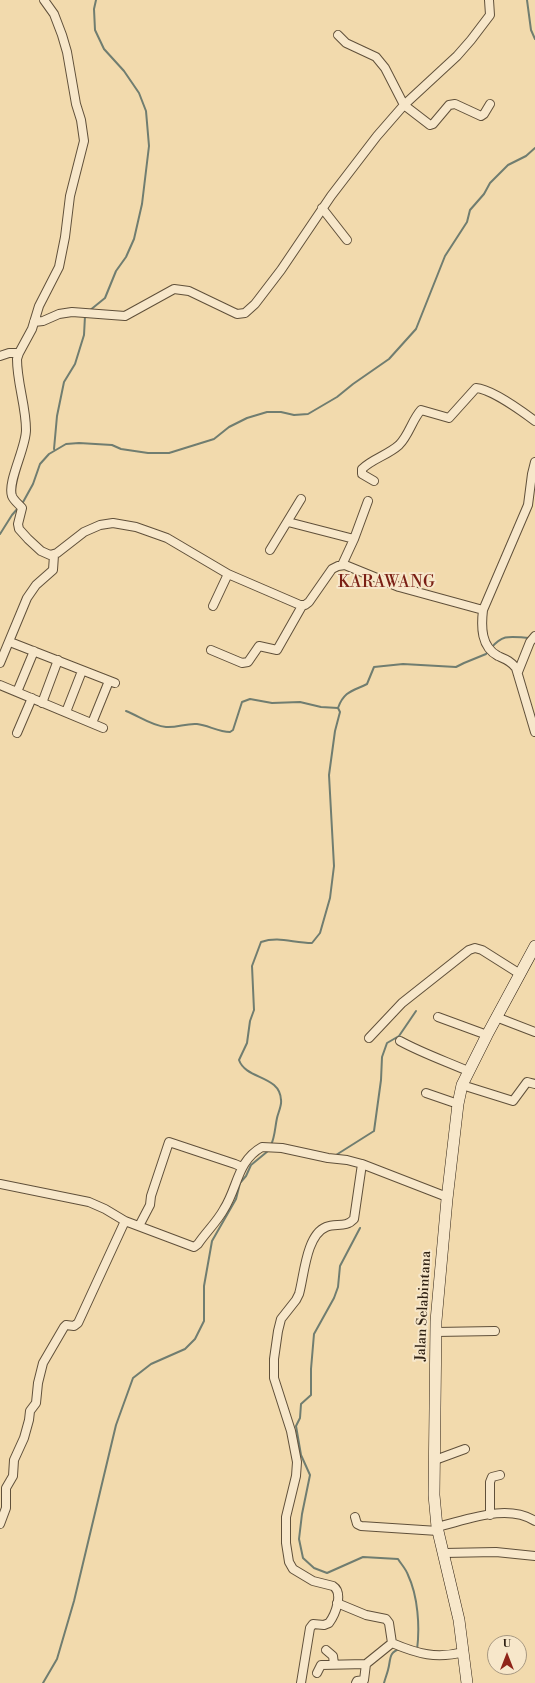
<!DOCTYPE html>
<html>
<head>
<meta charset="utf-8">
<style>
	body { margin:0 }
	#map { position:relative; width:535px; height:1683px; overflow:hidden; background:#f2daad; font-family:"Libre Bodoni",serif }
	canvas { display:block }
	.north { position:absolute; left:487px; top:1635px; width:40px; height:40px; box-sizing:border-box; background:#f7e7ca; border:1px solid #a79881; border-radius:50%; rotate:0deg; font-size:11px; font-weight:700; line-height:16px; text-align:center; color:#302214 }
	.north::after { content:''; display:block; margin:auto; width:14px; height:18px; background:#8f2418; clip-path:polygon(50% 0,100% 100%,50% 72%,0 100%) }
</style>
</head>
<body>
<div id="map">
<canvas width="535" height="1683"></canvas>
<div class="north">U</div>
</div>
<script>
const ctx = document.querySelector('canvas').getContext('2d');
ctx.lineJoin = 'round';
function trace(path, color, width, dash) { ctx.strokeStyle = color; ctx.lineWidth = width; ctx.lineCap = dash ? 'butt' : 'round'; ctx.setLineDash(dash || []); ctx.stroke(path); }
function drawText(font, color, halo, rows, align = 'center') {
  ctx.font = font + ' "Libre Bodoni",serif'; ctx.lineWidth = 4; ctx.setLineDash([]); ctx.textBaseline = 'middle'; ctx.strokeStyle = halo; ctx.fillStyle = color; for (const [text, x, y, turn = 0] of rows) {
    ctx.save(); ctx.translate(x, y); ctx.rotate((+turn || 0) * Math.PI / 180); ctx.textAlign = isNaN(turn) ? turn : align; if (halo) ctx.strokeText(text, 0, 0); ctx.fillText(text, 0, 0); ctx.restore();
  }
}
trace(new Path2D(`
	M527,0L531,30L535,39
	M89,311L105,298L116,271L126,257L134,239L142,204L149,146L146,111L139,93L124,71L104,49L95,30L94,9L96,0
	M54,449L57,416L64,382L75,364L84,335L85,316
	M22,504L33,484L40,464L49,454L66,444L79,443L112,445L121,449L148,453H169L214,439L229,427L247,418L267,412H281L294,415L308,414L337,397L353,384L389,359L416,329L445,256L467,222L470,210L484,194L490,183L508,165L526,156L535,148
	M0,534L12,515L19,507
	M491,648C504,633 511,637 530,638
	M338,708C344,691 353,691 367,684L374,667L403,664L456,667L464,663L486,654L488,651
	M126,711C139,716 152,726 166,727C177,728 186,723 197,724C208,725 218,732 230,732L233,730L242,702L250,699L272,703L300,702L321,707L338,708L340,712L335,731L329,775L334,866L330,898L320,933L312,943C293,943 279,936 261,942L252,966L254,1010L250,1021L247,1043L239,1060C246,1080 280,1075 281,1100C282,1105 278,1113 277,1118C275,1127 275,1137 271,1145
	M336,1155L374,1131L381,1080L382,1057L387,1043L399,1036L416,1011
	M360,1228L340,1266L338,1287L334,1298L314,1334L311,1369V1395L301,1404L300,1418L296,1426L301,1455L310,1475L302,1514L299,1539L303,1558L314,1568L327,1573L363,1557L398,1559C401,1564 406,1569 408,1575C418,1596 420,1627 417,1650
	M43,1683L57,1659L74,1601L116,1425L133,1378L151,1364L185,1349L195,1339L204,1321V1286L212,1241L236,1199L240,1183L246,1176L251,1165L268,1151
	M384,1683C385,1679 387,1674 388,1670C391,1660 388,1652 400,1649`), '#707d70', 2);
const street = new Path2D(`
	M44,0L54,14L62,35L67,52L76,104L81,120L84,141L70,196L65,237L59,267L39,306L32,329L19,353L17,359C17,383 26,406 26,430C26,448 7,482 12,496C14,501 19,504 22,508L18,524L19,529L28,539L41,551L50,555L57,553L84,532L100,525L113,523L136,527L167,538L228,574L300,605H305L309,602L332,569L338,566L345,565L399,587L483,610
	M338,35L346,43L376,57L385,68L404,105L430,125L433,124L449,105L455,104L481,116L484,114L490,104
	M322,208L347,240
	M34,322L43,321L59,314L72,312L125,316L174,289L189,291L237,314L245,313L255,304L281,270L331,196L377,136L404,105L457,56L471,40L490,15L489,0
	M0,356L9,353H19
	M535,462L532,474L528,505L483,610C481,627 481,647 498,656C505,659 511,661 516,668L535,732
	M374,481L362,474V469C372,459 388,455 399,445C409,435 412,420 421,410L449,418L476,388C491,389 523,412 535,421
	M288,522L354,539
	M270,550L301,499
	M342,565L354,539L368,501
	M213,606L228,574
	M10,642L115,683
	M211,650L242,663L248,662L259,646L277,650L302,606
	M0,663L27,598L36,585L53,570L54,555
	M518,672L530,642L535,636
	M0,685L103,728
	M17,692L34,651
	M42,703L58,660
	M66,712L82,671
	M92,723L109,681
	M17,733L32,698
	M438,1017L487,1035
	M496,1017L535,1032
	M369,1038L402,1003L469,950L475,948L482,950L520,974
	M400,1041C422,1053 445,1061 468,1071
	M462,1085L513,1101L527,1082L535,1084
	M426,1093L458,1104
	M0,1184L89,1202L105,1209L125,1221
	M139,1226L150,1205L151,1196L169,1142L235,1164L242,1167
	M436,1332L495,1331
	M435,1460L465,1449
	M490,1515V1482L492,1477L500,1475
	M355,1517L357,1524L361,1526L438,1531
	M0,1524L6,1508V1488L13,1476L14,1460L24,1438L29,1420L30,1411L36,1403L38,1383L43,1363L64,1327L66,1325L74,1326L78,1323L125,1221L194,1247L198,1244C206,1232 217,1222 224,1209C238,1187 237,1161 262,1147L282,1148L328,1158L347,1160L362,1164
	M437,1527C467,1520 507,1503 535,1521
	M444,1553L496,1552L535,1556
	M337,1603L366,1615L386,1619L389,1623L392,1643C418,1654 436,1659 464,1652
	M326,1650L333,1656L334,1664
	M317,1673L321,1665L366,1664L392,1643
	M301,1683L310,1628L313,1624L324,1625L329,1623C335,1615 344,1593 333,1586L313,1581L293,1569L289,1562L286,1543V1517L296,1476L297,1462L291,1431L274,1378V1359L278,1331L281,1319L296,1300L299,1294C304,1277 306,1235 326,1227C336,1223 346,1228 354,1219L362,1164L447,1197
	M356,1683L357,1681L364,1680L366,1664`);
const secondary = new Path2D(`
	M467,1683L459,1620L437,1527L434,1495L436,1321L447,1199L458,1104L462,1085L487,1035L535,946`);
trace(street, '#60503a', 10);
trace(secondary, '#302214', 12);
trace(street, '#f7e7ca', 8);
trace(secondary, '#f7e7ca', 11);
drawText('14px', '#302214', '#f7e7ca', [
	["Jalan Selabintana",424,1306,-87]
]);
ctx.letterSpacing = '1px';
drawText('16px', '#7a1f14', '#f7e7ca', [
	["KARAWANG",387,583]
]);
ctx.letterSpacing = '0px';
</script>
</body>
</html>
